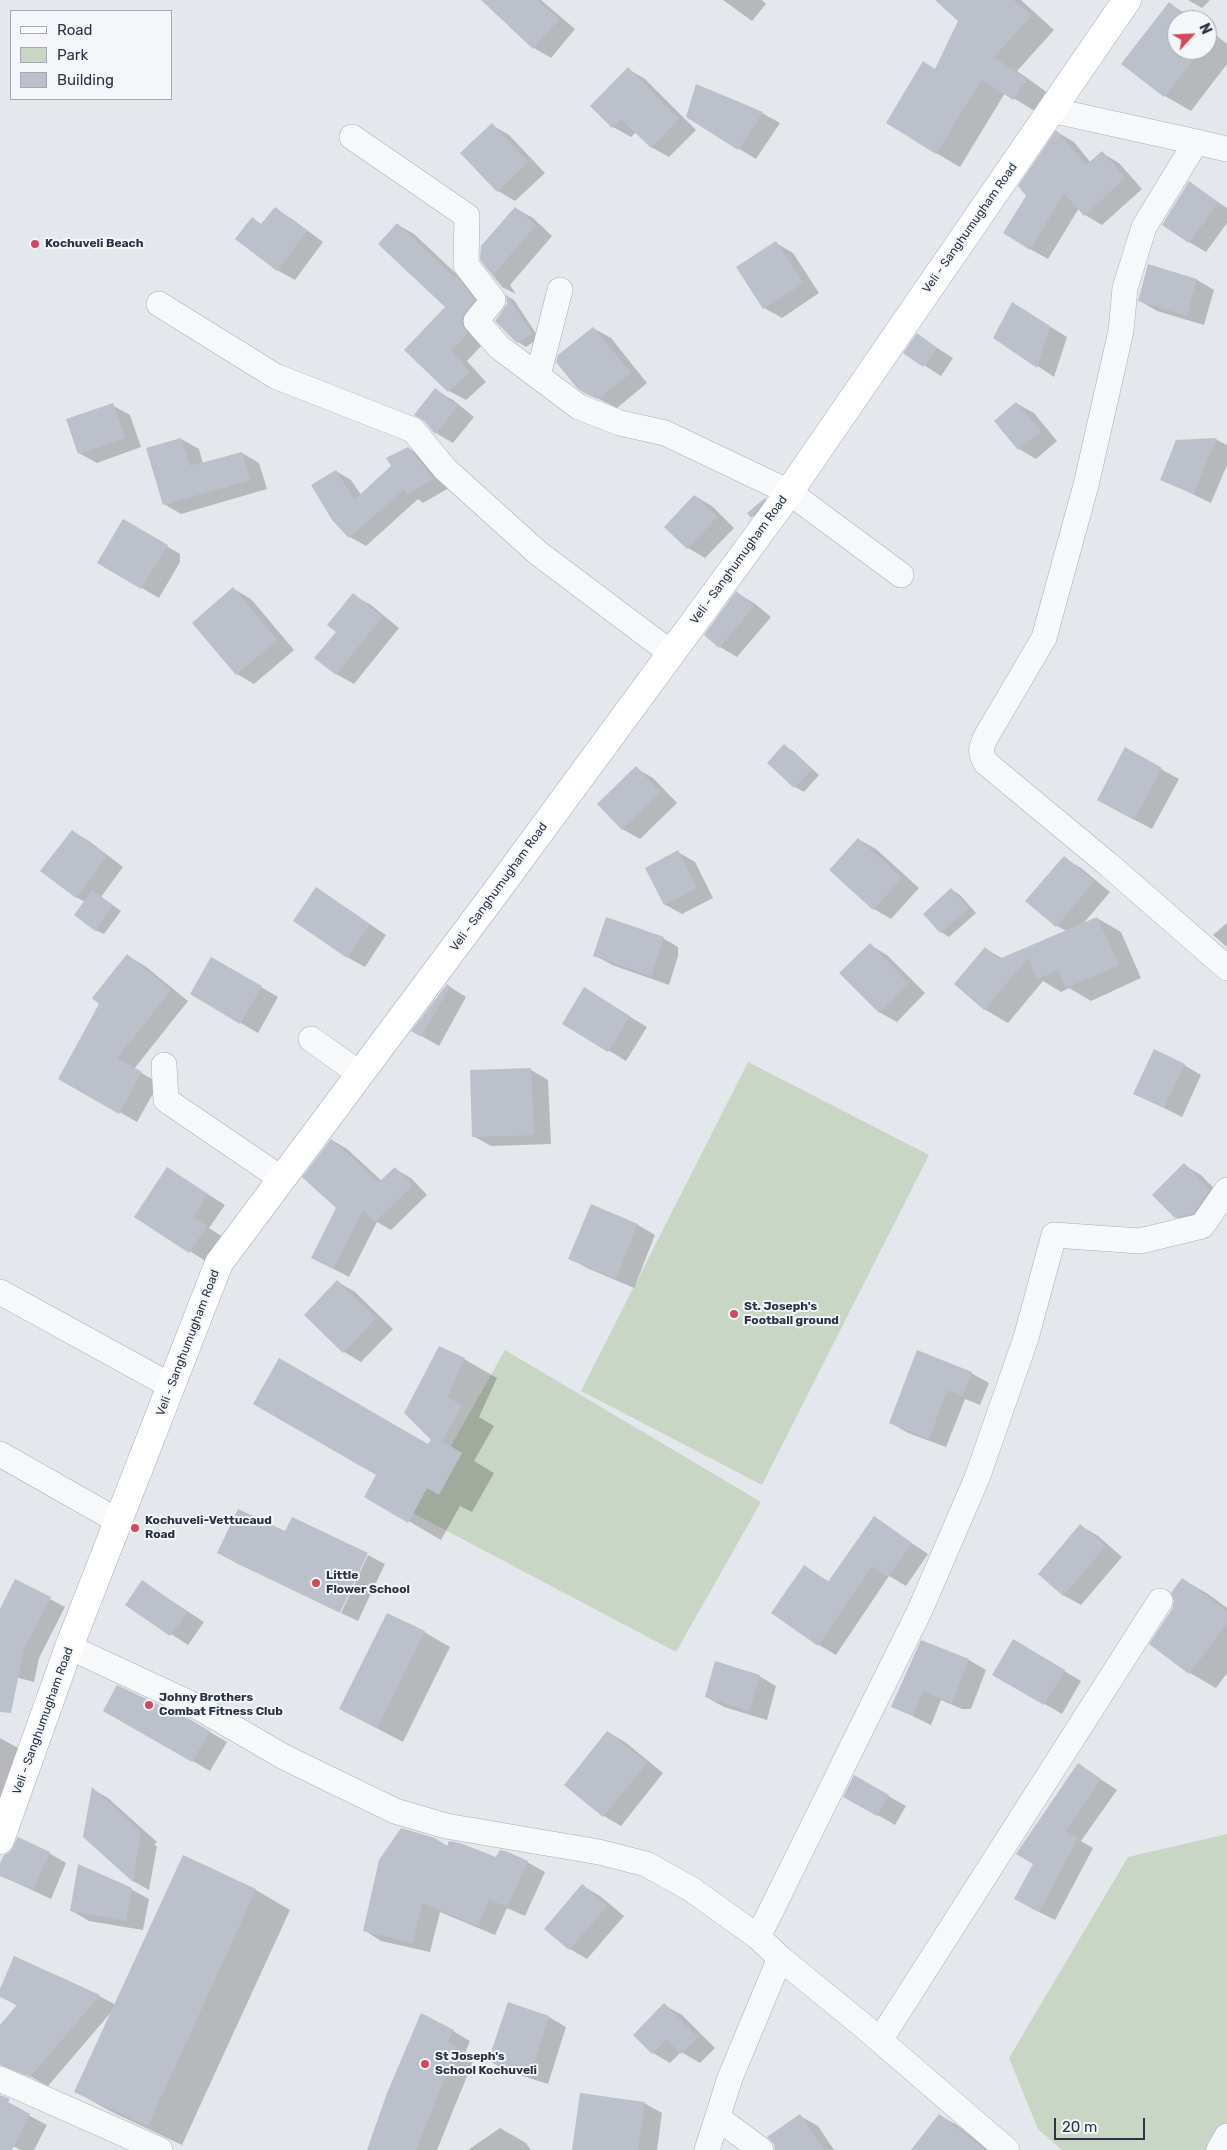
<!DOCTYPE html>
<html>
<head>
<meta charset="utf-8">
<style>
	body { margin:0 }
	#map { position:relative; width:1227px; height:2150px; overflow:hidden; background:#e4e7ec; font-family:Rubik,sans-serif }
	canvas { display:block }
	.legend { position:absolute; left:10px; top:10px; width:162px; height:90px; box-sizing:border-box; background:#f4f6f9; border:1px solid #a4a8b1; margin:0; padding:6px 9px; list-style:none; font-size:15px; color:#2b3445 }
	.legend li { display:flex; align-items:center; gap:10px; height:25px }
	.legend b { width:25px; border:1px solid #a4a8b1 }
	.north { position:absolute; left:1167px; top:10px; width:50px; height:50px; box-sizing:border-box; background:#f4f6f9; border:1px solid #a4a8b1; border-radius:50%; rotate:65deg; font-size:14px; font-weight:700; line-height:20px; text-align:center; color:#2b3445 }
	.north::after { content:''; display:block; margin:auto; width:18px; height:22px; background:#d1495b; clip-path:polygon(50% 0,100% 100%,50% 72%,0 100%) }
	.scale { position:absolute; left:1054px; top:2118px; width:91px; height:22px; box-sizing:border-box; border:2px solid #2b3445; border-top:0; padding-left:6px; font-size:15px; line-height:18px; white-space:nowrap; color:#2b3445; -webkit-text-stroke:4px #f4f6f9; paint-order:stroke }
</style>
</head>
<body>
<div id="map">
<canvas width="1227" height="2150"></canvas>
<ul class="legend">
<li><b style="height:6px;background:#fff"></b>Road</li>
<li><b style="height:14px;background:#c9d6c5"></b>Park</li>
<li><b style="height:14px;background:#bbc0ca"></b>Building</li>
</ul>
<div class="north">N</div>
<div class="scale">20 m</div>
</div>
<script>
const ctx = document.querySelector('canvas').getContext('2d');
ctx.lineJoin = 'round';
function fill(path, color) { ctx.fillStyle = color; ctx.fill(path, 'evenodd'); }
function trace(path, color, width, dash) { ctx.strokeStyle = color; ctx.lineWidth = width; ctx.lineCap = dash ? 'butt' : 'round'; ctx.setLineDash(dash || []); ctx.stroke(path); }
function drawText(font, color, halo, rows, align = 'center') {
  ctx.font = font + ' Rubik,sans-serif'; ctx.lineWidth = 4; ctx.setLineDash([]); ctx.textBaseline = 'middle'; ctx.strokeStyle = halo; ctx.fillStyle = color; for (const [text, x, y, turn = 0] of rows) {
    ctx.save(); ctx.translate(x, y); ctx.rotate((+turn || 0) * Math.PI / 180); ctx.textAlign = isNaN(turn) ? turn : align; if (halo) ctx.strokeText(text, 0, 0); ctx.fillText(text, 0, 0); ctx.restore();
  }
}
fill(new Path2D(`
	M748,1062L929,1155L762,1485L581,1391Z
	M505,1350L761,1502L676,1652L413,1513Z
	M1227,1834V2150H1062L1038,2129L1009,2058L1128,1857Z`), '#c9d6c5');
fill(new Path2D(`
	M497,0H541L575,29L551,58L534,48Z
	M723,0H762L766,4L752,21Z
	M937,0H1021L1054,30L1017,71L1051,95L1038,113L1005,93L960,167L936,153V70L960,20Z
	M1188,0H1210L1202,8Z
	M1169,4L1197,20H1177V50H1207V28L1227,44V64L1191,111L1165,96Z
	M628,69L645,79L696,130L669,157L651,147L636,132L631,137L613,127L591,106Z
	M696,86L762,113L780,123L756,159L687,117Z
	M492,125L509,135L545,173L515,201L498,191Z
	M1057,132L1074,142L1091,163L1102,153L1119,163L1142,189L1102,225L1085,215L1079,208L1048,259L1030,249L1028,196Z
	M1189,183L1227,208V223L1206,252L1189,242Z
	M515,208L533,218L552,236L510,285L516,294L502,287L482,260Z
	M275,209L292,219L323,242L295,280L277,270L262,225Z
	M398,225L414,234L465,282L490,310L484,343L467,361L486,382L466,400L449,391L406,350L447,307Z
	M776,243L793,253L819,293L782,318L764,308Z
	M1148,266L1197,280L1214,290L1204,325L1157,311L1140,301Z
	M507,296L514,300L539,338L526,347L518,342Z
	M1030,314L1067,337L1054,377L995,337Z
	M593,328L611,338L647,383L617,408L587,393Z
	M917,335L953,358L941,376L905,353Z
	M436,390L453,400L474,417L453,443L436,433L425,420Z
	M1016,403L1034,413L1057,441L1036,459L1019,449Z
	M112,405L130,415L141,447L97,463L79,453Z
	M181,439L199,449L203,464L242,453L259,463L267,489L181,514L164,504Z
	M1217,440L1227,445V465L1211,503L1161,479L1177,441Z
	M408,448L424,457L449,488L423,503L418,499L366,546L350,537L333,519L336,471L351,480L361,495L392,466Z
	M695,496L712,506L734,528L705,558L688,548L666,527Z
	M766,499L774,503L760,522L749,513Z
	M130,524L180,554V562L159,598L99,563Z
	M234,589L251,599L294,650L254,684L237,674Z
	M737,593L754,603L771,617L737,657L720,647Z
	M353,595L371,605L399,628L354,684L336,674L337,632Z
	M784,746L793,751L819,775L804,792L795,787L769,763Z
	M636,768L653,778L677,803L640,839L622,829Z
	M1161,769L1179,779L1152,829L1116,810Z
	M72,831L89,841L123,867L101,897L121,911L104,934L95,930L85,902L76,897Z
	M858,839L876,849L919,888L891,919L874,909L831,870Z
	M678,852L695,862L713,898L682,914L664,904Z
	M1064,858L1081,868L1110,892L1083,924L1097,918L1121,932L1141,978L1091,1001L1069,988L1061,992L1043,981L1008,1023L984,1009L986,949L1003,959L1067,931L1057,926Z
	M316,888L386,935L365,967L347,957Z
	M952,890L960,895L976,913L949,937L941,932Z
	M1227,923V947L1213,935Z
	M661,937L678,947V956L669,985L612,965L594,955Z
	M870,945L887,955L925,993L897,1022L879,1012Z
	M128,956L145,966L188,1001L134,1069L159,1083L137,1122L60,1078Z
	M212,958L278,997L258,1033L191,994Z
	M447,985L466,997L439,1046L413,1031Z
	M601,999L647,1027L626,1061L563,1023Z
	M1184,1065L1201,1075L1182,1117L1134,1093Z
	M531,1070L548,1080L551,1144L491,1146L473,1136Z
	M332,1140L347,1149L382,1181L395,1169L411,1178L427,1195L391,1230L377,1222L349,1277L328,1266L338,1208Z
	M1184,1165L1201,1175L1226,1201L1193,1227L1176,1217Z
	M167,1168L225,1205L209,1228L223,1237L207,1262L136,1217Z
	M591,1206L638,1225L655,1235L634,1288L587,1268L570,1258Z
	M338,1282L355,1292L393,1329L361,1362L344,1352Z
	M464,1359L497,1378L479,1417L494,1426L474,1461L494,1473L472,1512L460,1506L441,1540L366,1496L432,1440L405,1413Z
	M971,1373L989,1383L980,1405L965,1399L946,1447L908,1433L891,1423Z
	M874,1518L928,1554L906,1586L889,1576L836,1655L819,1645L804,1567L830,1582Z
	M1081,1526L1098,1536L1122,1557L1081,1605L1063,1595Z
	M218,1553L339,1612L236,1563Z
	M368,1555L385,1564L358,1621L341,1613Z
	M1182,1579L1208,1594L1227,1608V1673L1216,1688L1190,1673L1151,1644L1173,1609Z
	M16,1581L65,1607L39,1658L34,1682L0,1673V1612Z
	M143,1582L204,1622L188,1645L127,1605Z
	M424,1632L450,1647L403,1742L340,1709Z
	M922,1641L969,1660L986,1670L971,1709H962L941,1700L931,1725L892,1706Z
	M1014,1641L1081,1681L1062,1714L994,1674Z
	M759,1676L776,1686L767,1720L724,1707L706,1697Z
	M105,1710L191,1721L227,1742L210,1771Z
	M608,1732L625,1742L663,1773L621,1826L604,1816Z
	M0,1738L25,1752L0,1805Z
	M1078,1764L1117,1790L1081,1841L1093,1848L1055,1920L1031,1908L1034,1863L1017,1854Z
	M855,1777L906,1806L895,1825L845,1796Z
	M92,1789L108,1798L157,1842L154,1845L157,1846L149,1890L133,1881L84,1837Z
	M448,1847L497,1859L527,1862L545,1872L525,1916L507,1908L495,1935L440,1912L430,1952L381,1941L364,1930Z
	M49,1853L66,1863L51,1899L0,1875V1866Z
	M184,1857L256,1890L290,1910L182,2145L110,2111L76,2092L113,2010L48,2086L20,2071L0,2054V2027L18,2006L0,1996V1992L15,1958L99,1996L116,2005Z
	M583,1886L600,1896L624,1916L587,1959L570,1949Z
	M131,1889L149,1899L143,1930L89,1921L72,1911Z
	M664,2005L682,2015L715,2048L700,2063L681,2052L670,2063L653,2053Z
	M549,2017L566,2027L548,2084L507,2071L490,2061Z
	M453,2031L470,2041L465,2053L474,2059L437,2150H368Z
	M0,2100L47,2125L34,2150H21L0,2140Z
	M644,2103L662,2113L657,2150H574Z
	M939,2115L957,2125L989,2150H922Z
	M800,2116L818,2126L834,2150H776Z
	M500,2128L526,2143L531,2150H468Z`), '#0003');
fill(new Path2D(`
	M481,0H537L559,19L533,49Z
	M935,0H1013L1031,16L994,57L1027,80L1013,100L982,79L936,154L886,123L923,61L935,69L958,21Z
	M1169,2L1192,20H1177V50H1201L1164,97L1121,64Z
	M628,67L679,119L651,148L621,119L612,128L590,106Z
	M696,84L763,112L738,150L686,117Z
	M492,123L528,162L497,192L460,153Z
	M1056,130L1086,165L1102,151L1125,178L1084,216L1064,193L1030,250L1003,233L1026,196L1018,186Z
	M1189,181L1218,202L1189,243L1162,225Z
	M275,207L307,231L277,271L235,239L252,217L261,224Z
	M515,207L536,225L493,275L502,288L480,260L481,246Z
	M397,223L454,277L456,275L475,300L462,318V325L468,333L451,351L470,372L448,392L404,350L445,307L378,244Z
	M776,241L803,283L763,309L736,267Z
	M1148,264L1197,279L1187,316L1138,301Z
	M506,294L532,333L517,343L495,321L507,304Z
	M1012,302L1050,326L1037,368L993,338Z
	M593,327L631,373L598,399L586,394L577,388L556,362L558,355Z
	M917,333L937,348L923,367L903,353Z
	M435,388L458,406L435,434L424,421L414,415Z
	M1016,402L1041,431L1018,450L994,421Z
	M113,403L125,438L78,454L66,419Z
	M181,438L190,466L242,452L250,480L163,505L146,448Z
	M1217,438L1193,494L1160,480L1176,440Z
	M408,447L434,479L407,494L404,489L349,538L332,520L311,485L336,470L354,500L391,466L386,458Z
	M694,495L717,517L687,549L664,527Z
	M766,497L765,499L751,518L747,513Z
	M123,519L168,545L141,589L97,563Z
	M233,587L277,640L236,675L192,623Z
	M736,591L754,606L719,648L704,635Z
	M353,593L382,617L336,675L314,658L336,632L327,625Z
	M784,744L812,770L794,788L767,763Z
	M1125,747L1162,768L1134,820L1097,800Z
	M636,766L660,792L622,830L597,804Z
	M72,830L107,856L76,898L40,871Z
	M858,838L902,878L873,910L829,870Z
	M678,850L697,888L664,905L645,868Z
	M1064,856L1094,881L1056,927L1025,901Z
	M316,887L370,924L347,958L293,921Z
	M951,888L969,908L940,933L923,914Z
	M92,890L113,905L95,931L74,915Z
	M606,917L664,937L651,976L593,956Z
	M1097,917L1119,965L1066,988L1058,970L1037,979L1028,958L984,1010L954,984L985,947L999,959Z
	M870,943L908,983L879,1013L839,973Z
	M127,954L171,990L117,1058L142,1072L119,1114L58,1079L99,1004L92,998Z
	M211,957L262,986L240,1024L190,994Z
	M447,984L450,986L421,1037L411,1031Z
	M584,987L630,1016L608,1052L562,1024Z
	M1154,1049L1185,1064L1164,1108L1133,1094Z
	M531,1068L534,1135L472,1137L470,1070Z
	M331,1139L379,1182L395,1167L412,1186L375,1222L363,1210L333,1269L311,1258L336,1208L302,1177Z
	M1184,1163L1210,1190L1193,1213L1175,1218L1152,1195Z
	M167,1167L208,1194L193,1217L207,1226L189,1253L134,1217Z
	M591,1204L638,1224L616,1279L568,1259Z
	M337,1280L376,1318L343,1353L304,1315Z
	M439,1346L465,1358L447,1397L462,1406L442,1441L462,1453L439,1495L427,1488L408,1523L364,1497L376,1475L253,1404L279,1358L428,1444L431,1440L404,1413Z
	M917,1350L972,1372L962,1396L947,1390L929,1439L889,1423Z
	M238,1509L285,1531L292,1517L368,1553L340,1613L217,1553Z
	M874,1516L912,1543L888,1577L872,1566L818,1646L771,1613L804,1565L828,1582Z
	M1080,1524L1106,1546L1063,1596L1038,1574Z
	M1182,1578L1227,1611V1623L1189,1674L1149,1644L1172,1609L1174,1601L1171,1593Z
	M15,1579L51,1597L24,1649L11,1713L0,1712V1609Z
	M142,1580L187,1612L170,1636L125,1605Z
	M387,1613L425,1631L377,1728L339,1709Z
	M1013,1639L1065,1670L1044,1705L992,1675Z
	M921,1640L969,1659L952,1703L923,1691L913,1716L891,1707Z
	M715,1661L760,1675L749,1711L705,1697Z
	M117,1685L191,1720L210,1731L192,1762L103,1711Z
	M607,1731L647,1763L603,1817L564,1785Z
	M1078,1763L1101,1779L1066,1831L1078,1838L1039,1912L1014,1899L1033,1864L1016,1854Z
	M854,1775L889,1795L877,1816L843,1797Z
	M92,1787L141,1832L139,1835H140L133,1882L83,1837Z
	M401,1828L435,1838L447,1846L449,1841L460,1843L496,1857L500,1850L506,1851L528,1861L507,1907L489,1899L478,1926L422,1903L413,1943L363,1931L379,1860Z
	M18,1837L50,1852L33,1890L0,1876V1863L4,1855L10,1852Z
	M183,1855L256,1889L148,2126L74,2092Z
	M78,1864L132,1888L126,1921L70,1911Z
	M582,1884L607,1906L569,1950L544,1929Z
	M14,1956L100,1995L30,2077L0,2065V2025L17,2005L0,1997V1989Z
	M508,2002L549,2016L530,2075L488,2061Z
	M664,2003L698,2037L681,2054L666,2039L652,2054L633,2035Z
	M421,2013L454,2030L448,2042L457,2048L416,2150H367L387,2093Z
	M580,2093L645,2102L638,2150H572Z
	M0,2095L10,2099L8,2102L30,2114L12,2150H0Z
	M800,2114L824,2150H775L774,2144L767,2137Z
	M939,2114L973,2140L985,2150H911Z`), '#bbc0ca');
const street = new Path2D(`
	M1051,110L1196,142
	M352,137L467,216L466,265L493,300L476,321L499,347L579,407L620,423L665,433L789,492L901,575
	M1227,149L1196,142L1144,227L1125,288L1121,331L1086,485L1044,638L987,735C981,746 979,752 986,763L1109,865L1227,968
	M159,304L275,376L413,430L445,469L538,553L671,653
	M538,376L560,290
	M311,1039L360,1074
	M164,1065L166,1100L282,1179
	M0,1292L171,1386
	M0,1454L118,1521
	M69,1647L198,1707L284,1757L395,1811L446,1826L599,1852L646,1864L691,1889L758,1937L780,1958L861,2024L1007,2150
	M758,1937L920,1610L977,1478L1026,1338L1054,1235L1140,1241L1202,1226L1227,1190
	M880,2040L1160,1601
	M0,2079L160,2150
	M718,2118L761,2150
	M707,2150L730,2078L780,1958
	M1219,2150L1227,2136`);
const secondary = new Path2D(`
	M0,1840L69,1647L219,1263L501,885L778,508L1127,0`);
trace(street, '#a9aeb7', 26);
trace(secondary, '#a9aeb7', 29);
trace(street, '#f7f8fa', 25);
trace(secondary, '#fff', 28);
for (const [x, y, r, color] of [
	[35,244,5,"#d1495b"],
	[734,1314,5,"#d1495b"],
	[135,1528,5,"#d1495b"],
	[316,1583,5,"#d1495b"],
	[149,1705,5,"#d1495b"],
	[425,2064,5,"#d1495b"]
]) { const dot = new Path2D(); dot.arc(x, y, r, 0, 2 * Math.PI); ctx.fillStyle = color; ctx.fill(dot); trace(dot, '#f4f6f9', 2); }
drawText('12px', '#2b3445', '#f4f6f9', [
	["Veli - Sanghumugham Road",970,228,-55],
	["Veli - Sanghumugham Road",739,560,-54],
	["Veli - Sanghumugham Road",499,887,-54],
	["Veli - Sanghumugham Road",188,1343,-69],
	["Veli - Sanghumugham Road",43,1721,-70]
]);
drawText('bold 12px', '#2b3445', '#f4f6f9', [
	["Kochuveli Beach",45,244],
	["St. Joseph's",744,1307],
	["Football ground",744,1321],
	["Kochuveli-Vettucaud",145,1521],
	["Road",145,1535],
	["Little",326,1576],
	["Flower School",326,1590],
	["Johny Brothers",159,1698],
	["Combat Fitness Club",159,1712],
	["St Joseph's",435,2057],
	["School Kochuveli",435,2071]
], 'left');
</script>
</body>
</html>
